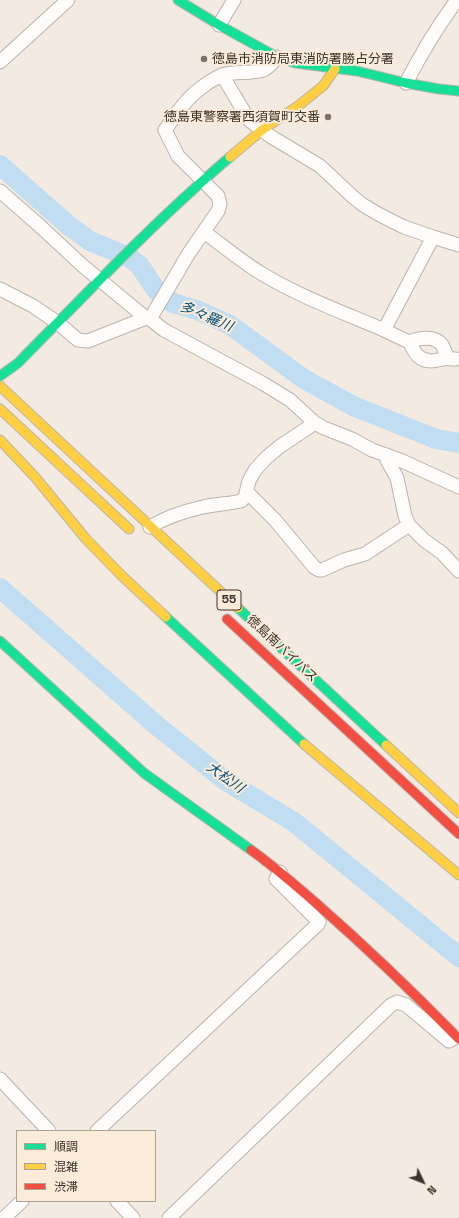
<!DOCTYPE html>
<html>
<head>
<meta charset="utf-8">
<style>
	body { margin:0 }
	#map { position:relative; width:459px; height:1218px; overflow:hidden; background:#f3eae1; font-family:"Space Grotesk","Noto Sans JP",sans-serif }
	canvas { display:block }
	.legend { position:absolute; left:16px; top:1130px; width:140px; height:72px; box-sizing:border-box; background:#fbebd9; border:1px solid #aea294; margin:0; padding:5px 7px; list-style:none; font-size:12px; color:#3a342d }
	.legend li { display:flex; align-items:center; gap:8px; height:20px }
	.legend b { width:20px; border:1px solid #aea294 }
	.north { position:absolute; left:403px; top:1162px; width:40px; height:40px; -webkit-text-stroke:3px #fbebd9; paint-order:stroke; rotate:133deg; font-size:11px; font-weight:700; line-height:16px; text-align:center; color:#3a342d }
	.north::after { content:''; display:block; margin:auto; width:14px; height:18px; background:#3a342d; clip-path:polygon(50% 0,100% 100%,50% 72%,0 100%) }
</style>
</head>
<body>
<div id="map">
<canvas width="459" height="1218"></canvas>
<ul class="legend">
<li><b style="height:5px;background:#16e098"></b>順調</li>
<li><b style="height:5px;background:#ffcf43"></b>混雑</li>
<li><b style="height:5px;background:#f24e42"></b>渋滞</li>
</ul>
<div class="north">N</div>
</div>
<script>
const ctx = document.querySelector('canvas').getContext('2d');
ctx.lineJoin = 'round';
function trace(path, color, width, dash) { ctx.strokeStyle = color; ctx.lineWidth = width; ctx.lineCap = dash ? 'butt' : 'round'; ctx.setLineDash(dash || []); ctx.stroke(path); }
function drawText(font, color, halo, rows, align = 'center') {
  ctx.font = font + ' "Space Grotesk","Noto Sans JP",sans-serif'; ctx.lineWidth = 4; ctx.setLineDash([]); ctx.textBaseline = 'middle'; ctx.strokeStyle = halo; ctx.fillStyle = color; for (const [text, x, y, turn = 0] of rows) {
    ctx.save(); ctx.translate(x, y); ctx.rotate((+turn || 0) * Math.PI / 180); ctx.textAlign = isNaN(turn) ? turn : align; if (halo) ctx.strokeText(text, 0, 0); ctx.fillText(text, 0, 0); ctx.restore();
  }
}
trace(new Path2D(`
	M0,165L68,225L90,241L129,257L140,266L156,290L173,303L197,310L230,325L304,379L353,406L436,439L459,443
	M0,588L156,725L226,781L294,822L459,957`), '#c0ddf2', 20);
const street = new Path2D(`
	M219,25L234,0
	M0,62L68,0
	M406,83C421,54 437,27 457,0
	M0,191L41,227L83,266L146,318L150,319L164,330L264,384L290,400L315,423L324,428L352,439L372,450L400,460L459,487
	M204,232C222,245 240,260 259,272C298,296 342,312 384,330L433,237L404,227L380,215L363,205L352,196L320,166L270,136L249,120L222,75C235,71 250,74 263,70C269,68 273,62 277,57
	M433,237L459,245
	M0,289L33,306L58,323L78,340L88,341L146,318
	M150,319L189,253L218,211L220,204L218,196L178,156L165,130C176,114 188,96 205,85C210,81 216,78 222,75
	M384,330L409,342C419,338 435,335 442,345C445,350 445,355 450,359
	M409,342C412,346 414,352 418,356C426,363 434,361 443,359C447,358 452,359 456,359
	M387,455V460L397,478L405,516L409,525L424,540L442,553L459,571
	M247,492L275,520L314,567L319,570H322L344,560L365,554L409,525
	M150,527C166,517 185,511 203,507C216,504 228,504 241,501L245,497L249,481L255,470L266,458L279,447L315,423
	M0,1079L49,1131
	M97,1131L318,924L319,922L276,879L280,872
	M117,1201L133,1218
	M4,1218L22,1201
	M169,1218L391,1005L397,1002L406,1005L449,1041L456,1037`);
const fast = new Path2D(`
	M178,0L219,25L277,57L295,63L357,71L406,83L439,89L459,91
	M0,376L18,363C87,293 155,221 230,157
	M238,608L386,745
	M166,617L304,744
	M0,641L144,773L251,850`);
const slow = new Path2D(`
	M230,157L262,130L298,106L323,86L335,69
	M0,386L238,608
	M0,409L129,529
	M0,440L35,477L86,539L122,576L166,617
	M304,744L459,875
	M386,745L459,813`);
const jam = new Path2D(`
	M227,619L459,834
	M251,850C275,867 296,886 317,904C366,947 413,992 459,1039`);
trace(street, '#bbb4ad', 15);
trace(fast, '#bbb4ad', 11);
trace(slow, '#bbb4ad', 11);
trace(jam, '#bbb4ad', 11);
trace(street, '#fdfcfa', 13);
trace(fast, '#16e098', 9);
trace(slow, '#ffcf43', 9);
trace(jam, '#f24e42', 9);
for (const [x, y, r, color] of [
	[204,59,4,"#7b746c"],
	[328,117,4,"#7b746c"]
]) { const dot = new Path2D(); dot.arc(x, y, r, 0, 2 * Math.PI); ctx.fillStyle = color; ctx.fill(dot); trace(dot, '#fbebd9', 1.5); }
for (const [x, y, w] of [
	[229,600,24]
]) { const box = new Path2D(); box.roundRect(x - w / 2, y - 10, w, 20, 3); ctx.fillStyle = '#fbebd9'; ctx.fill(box); trace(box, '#3a342d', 1); }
drawText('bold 12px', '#3a342d', null, [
	["55",229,600]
]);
drawText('13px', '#3a342d', '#fbebd9', [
	["徳島市消防局東消防署勝占分署",212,59],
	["徳島東警察署西須賀町交番",320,117,"right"]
], 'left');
drawText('13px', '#3a342d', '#fbebd9', [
	["徳島南バイパス",282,649,43]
]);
drawText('italic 14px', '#01537d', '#fbebd9', [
	["多々羅川",206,317,23],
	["大松川",225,778,35]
]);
</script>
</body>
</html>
